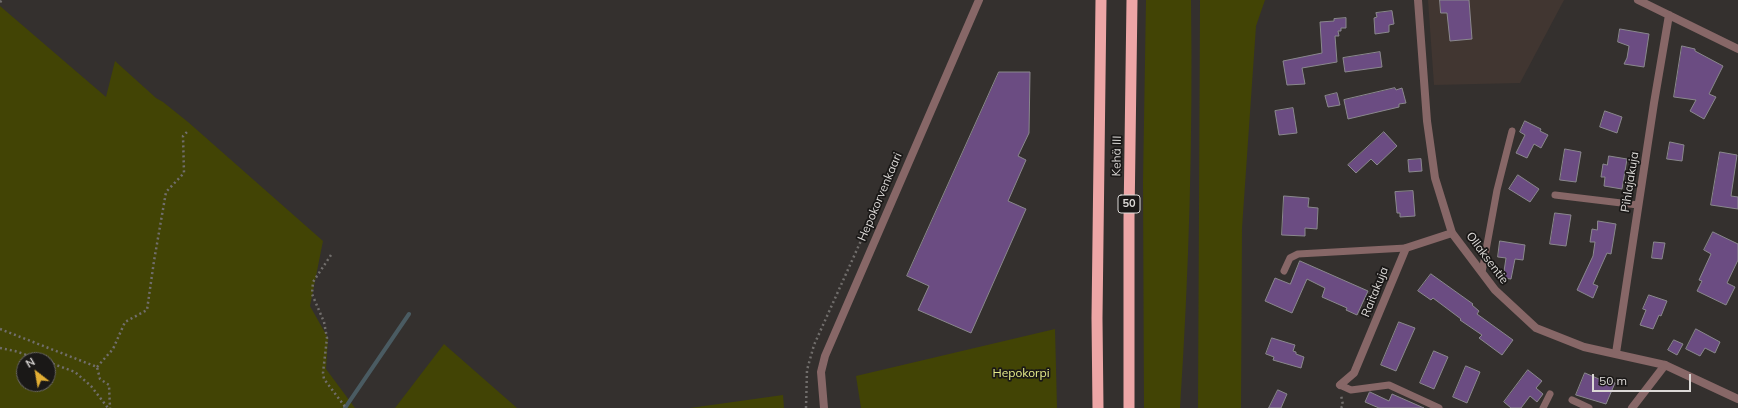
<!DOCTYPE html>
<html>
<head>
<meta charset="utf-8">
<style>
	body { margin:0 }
	#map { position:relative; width:1738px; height:408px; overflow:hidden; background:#34302e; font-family:Mulish,sans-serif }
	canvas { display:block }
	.north { position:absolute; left:16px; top:352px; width:40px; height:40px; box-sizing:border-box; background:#1a1817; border:1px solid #686564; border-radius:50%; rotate:329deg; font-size:11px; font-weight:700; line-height:16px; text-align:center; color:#dcd9d7 }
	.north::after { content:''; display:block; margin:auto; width:14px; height:18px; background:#e2ae34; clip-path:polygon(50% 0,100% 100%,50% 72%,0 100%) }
	.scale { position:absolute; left:1592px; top:374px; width:99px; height:18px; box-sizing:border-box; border:2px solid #dcd9d7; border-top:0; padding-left:5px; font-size:12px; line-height:14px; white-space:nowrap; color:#dcd9d7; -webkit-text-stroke:3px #1a1817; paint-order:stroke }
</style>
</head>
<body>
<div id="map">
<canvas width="1738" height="408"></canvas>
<div class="north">N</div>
<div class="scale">50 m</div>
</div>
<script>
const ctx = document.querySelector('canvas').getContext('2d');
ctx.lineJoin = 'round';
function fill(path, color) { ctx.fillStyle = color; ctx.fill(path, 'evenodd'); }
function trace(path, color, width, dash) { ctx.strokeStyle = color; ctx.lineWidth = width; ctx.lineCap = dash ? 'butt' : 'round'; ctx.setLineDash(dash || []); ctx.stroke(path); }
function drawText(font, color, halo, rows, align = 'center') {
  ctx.font = font + ' Mulish,sans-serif'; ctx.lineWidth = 3.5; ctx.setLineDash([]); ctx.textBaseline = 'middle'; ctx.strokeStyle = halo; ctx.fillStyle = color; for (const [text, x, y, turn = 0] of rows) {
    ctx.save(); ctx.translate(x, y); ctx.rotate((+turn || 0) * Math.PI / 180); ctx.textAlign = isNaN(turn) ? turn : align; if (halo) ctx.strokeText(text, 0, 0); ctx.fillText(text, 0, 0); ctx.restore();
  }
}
fill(new Path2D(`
	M1428,0H1564L1520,83L1434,85Z`), '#413631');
fill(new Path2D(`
	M1146,0H1191C1193,136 1189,272 1180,408H1144L1143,182Z
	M1200,0H1265L1256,26L1242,228L1241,408H1198Z
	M0,6L106,97L115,61L156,98L163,102L188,122L323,241L310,306L328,338L326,369L355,408H0ZM24,360H48V384H24Z
	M1055,329L1057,408H861L856,376Z
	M444,344L517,408H395Z
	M783,395L784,408H690Z`), '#424405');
trace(new Path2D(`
	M345,408L409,314`), '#4a5b62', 4);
const building = new Path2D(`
	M1440,0H1469L1472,39L1450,41L1447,13H1441Z
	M1392,11L1394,24L1389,25V32L1375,34L1374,18L1377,17L1376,13Z
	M1346,18V28H1341V31H1338L1339,36H1335L1337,62L1302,68L1305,84L1287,85L1283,61L1322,53L1320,22L1334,21V19Z
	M1620,29L1649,34L1644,67L1624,64L1627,58L1629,46L1618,42Z
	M1682,46L1695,49V51L1723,66L1709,94L1716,97L1704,119L1690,111L1696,100L1674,97Z
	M1380,52L1382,67L1345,72L1343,58Z
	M999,72H1030L1029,133L1018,156L1026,160L1008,201L1026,209L971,333L918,310L929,286L907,276Z
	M1395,88L1396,90L1402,88L1406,103L1399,104V107L1348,119L1344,100Z
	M1337,93L1340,105L1328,107L1325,96Z
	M1293,108L1297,133L1279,135L1275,111Z
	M1605,111L1622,117L1617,133L1600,127Z
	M1525,121L1541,129L1540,131L1548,135L1541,148L1534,144L1527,158L1516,153L1525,135L1520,132Z
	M1384,132L1397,146L1377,165L1371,159L1356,173L1348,165Z
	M1670,142L1684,145L1682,161L1667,159Z
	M1565,149L1581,152L1576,182L1560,180Z
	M1720,152L1737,155L1731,196L1738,197V209L1711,205Z
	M1609,156L1627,159L1622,189L1604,186L1605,177H1601L1603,164L1607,165Z
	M1421,159L1422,171L1409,172L1408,160Z
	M1518,175L1539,189L1530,202L1509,189Z
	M1413,191L1415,216L1400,217V213H1397L1395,192Z
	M1284,196L1309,198L1308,207L1318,208L1317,229L1305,228V236L1282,235Z
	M1555,213L1571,215L1566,246L1550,244Z
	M1598,221L1616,224L1611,254L1607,253L1593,284L1598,286L1593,298L1577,290L1593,256L1595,242H1590L1592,229L1597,230Z
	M1713,232L1738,244V260L1727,283L1735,287L1726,305L1697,291L1702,281L1699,280L1711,254L1704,250Z
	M1500,241L1525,245L1523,260L1515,259L1511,279L1503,278L1506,258L1498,257Z
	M1654,242L1665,243L1662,259L1652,258Z
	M1300,261L1368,291L1357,315L1346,310L1347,308L1322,297L1325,288L1307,279L1292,313L1265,301L1275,278L1290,284Z
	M1431,274L1473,304L1472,305L1479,311L1477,314L1513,340L1502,355L1479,338L1482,335L1460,320L1461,319L1433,298L1431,300L1418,291Z
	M1649,295L1667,301L1661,316L1659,315L1653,329L1640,325L1646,310L1643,309Z
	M1399,322L1415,328L1396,371L1381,365Z
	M1696,329L1720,342L1715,353L1705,348L1700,356L1686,349Z
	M1272,338L1295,345L1293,351L1296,352V354L1304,357L1301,368L1273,360L1274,357L1266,354Z
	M1674,340L1683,344L1677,355L1668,350Z
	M1434,351L1448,357L1434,389L1420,383Z
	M1466,366L1480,372L1467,403L1453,397Z
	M1528,370L1542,381L1536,388L1543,394L1537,402L1530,396L1521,408H1511L1504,402Z
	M1585,373L1599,379L1600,377L1615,383L1606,404L1576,395Z
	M1278,390L1287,394L1281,408H1269Z
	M1370,392L1389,401L1392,394L1424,408H1379L1365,402L1369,393Z`);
fill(building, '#6b4c82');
trace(building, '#8a888d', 1);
trace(new Path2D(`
	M0,2L3,0
	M331,255L313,282L312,294L324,322L327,338L323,373L324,379L346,408
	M0,329L97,367L100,379L109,385L110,408
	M0,348L15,351L41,360
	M48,362L75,372L91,386L108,408
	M97,367L113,349L125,322L147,310L154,261L166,192L184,173L183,136L189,130
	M806,408L807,370L814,345L891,174
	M1341,408L1343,405L1341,395`), '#716e6c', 2.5, [2, 3]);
trace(new Path2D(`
	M1555,195L1638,205
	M1284,271L1290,258L1298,254L1406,248
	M1482,272L1497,190L1512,131
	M1340,385L1351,390L1389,385L1439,408
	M1572,400L1589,408
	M1543,408L1550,394`), '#876767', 7);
trace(new Path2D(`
	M1638,0L1738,49
	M1616,353L1654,103L1669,15
	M1340,385L1354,373L1406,248L1452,233
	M824,408L821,372L825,356L979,0
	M1632,408L1665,365`), '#876767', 8);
trace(new Path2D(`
	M1418,0L1427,121L1435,178L1452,233L1495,290L1536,328L1584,347L1665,365L1738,399`), '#876767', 8);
trace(new Path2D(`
	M1098,408L1097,318L1101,0
	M1129,408V219L1132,0`), '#eda6a6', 11);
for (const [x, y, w] of [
	[1129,204,22]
]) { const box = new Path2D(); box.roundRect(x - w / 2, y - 9, w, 18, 3); ctx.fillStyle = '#1a1817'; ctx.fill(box); trace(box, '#dcd9d7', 1); }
drawText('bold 11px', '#dcd9d7', null, [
	["50",1129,204]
]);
drawText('12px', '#dcd9d7', '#1a1817', [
	["Kehä III",1117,156,-89],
	["Pihlajakuja",1630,182,-81],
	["Hepokorvenkaari",880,197,-67],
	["Ollaksentie",1487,258,53],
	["Raitakuja",1375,292,-68]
]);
drawText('12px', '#e6ec8a', '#1a1817', [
	["Hepokorpi",1021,373]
]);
</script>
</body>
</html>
